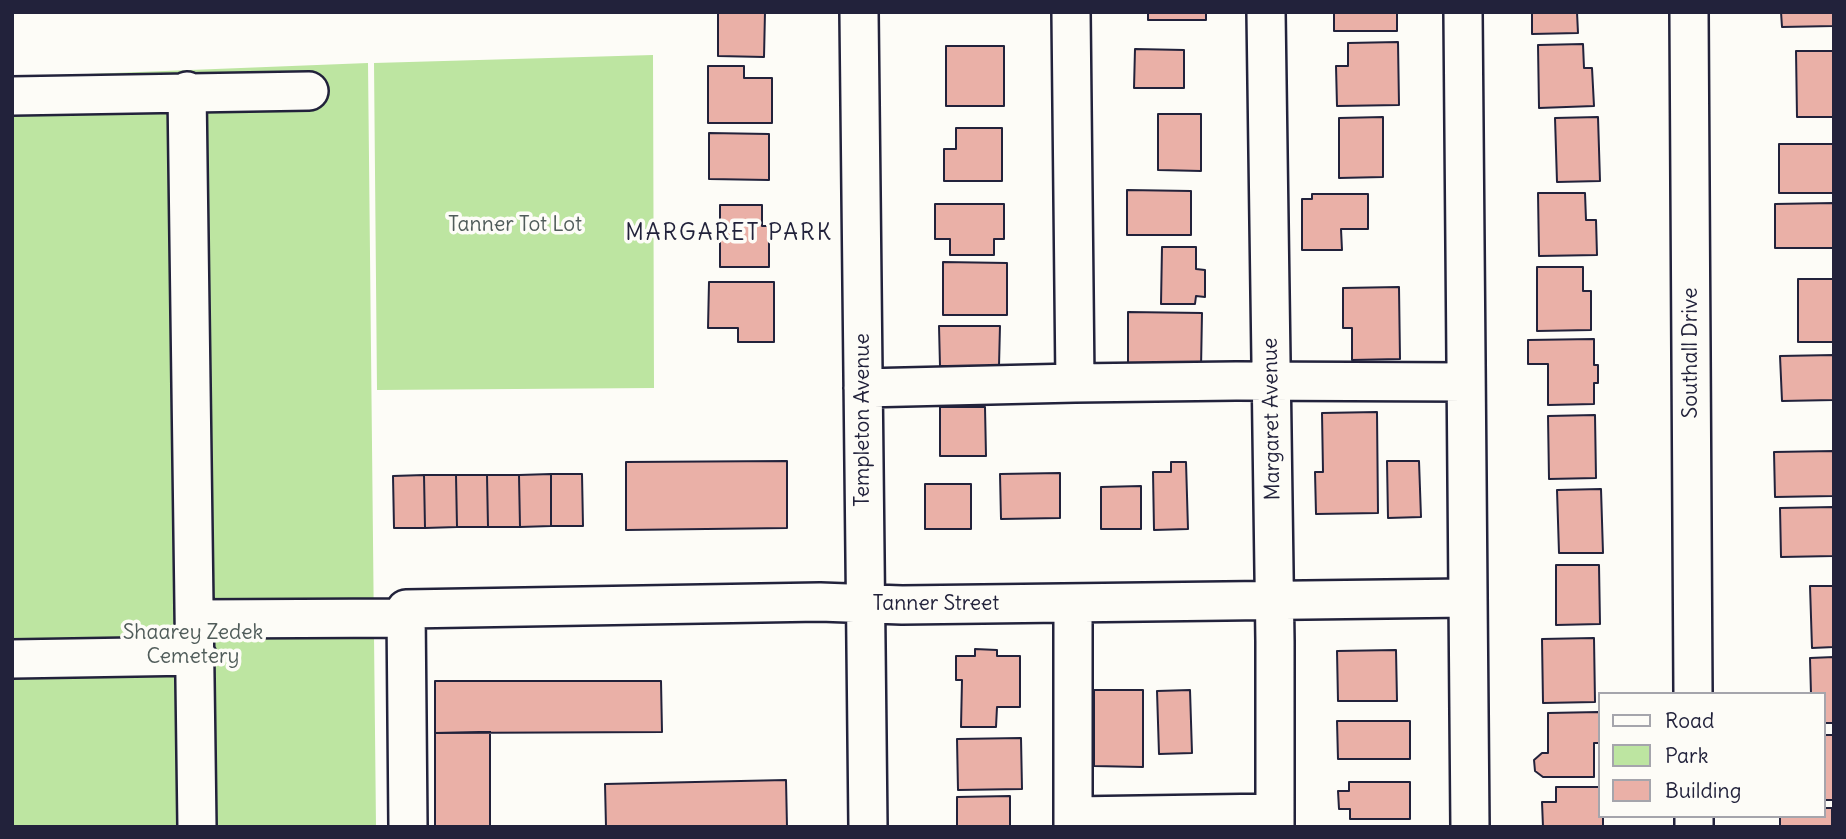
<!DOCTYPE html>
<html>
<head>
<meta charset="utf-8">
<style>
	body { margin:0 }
	#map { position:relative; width:1846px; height:839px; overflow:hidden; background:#fdfcf7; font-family:Delius,sans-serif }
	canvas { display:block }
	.frame { position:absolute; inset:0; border:14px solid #22223b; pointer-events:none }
	.legend { position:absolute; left:1598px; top:692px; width:228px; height:126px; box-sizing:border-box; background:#fdfcf7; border:2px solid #a5a5ac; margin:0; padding:9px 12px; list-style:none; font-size:21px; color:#22223b }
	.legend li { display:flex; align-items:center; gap:14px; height:35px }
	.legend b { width:35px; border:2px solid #a5a5ac }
</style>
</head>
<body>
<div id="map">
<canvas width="1846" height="839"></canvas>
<div class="frame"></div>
<ul class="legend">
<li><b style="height:9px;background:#fdfcf7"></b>Road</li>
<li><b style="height:19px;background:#bde5a1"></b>Park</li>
<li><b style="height:19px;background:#eab0a7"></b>Building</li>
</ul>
</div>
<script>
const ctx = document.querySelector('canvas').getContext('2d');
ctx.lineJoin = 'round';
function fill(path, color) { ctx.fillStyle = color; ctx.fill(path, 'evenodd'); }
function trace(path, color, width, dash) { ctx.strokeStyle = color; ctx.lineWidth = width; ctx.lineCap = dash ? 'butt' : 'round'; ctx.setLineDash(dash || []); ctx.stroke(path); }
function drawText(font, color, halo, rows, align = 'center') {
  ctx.font = font + ' Delius,sans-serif'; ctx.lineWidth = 7; ctx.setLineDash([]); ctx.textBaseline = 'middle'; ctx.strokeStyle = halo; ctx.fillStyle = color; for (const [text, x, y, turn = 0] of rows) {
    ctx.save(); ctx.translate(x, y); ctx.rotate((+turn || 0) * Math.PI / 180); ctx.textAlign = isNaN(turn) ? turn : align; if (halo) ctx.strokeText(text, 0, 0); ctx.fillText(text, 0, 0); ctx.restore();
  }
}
fill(new Path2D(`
	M653,55L654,388L377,390L374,63Z
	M368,63L376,827H12V77Z`), '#bde5a1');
const building = new Path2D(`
	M718,12H765L764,57L718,56Z
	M1148,12H1206V20H1148Z
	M1334,12H1397V31H1334Z
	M1532,12H1577L1578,33L1532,34Z
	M1781,12H1834V26L1782,27Z
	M1398,42L1399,105L1337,106L1336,66H1348V43Z
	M1583,44L1584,68H1592L1594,106L1539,108L1538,45Z
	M946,46H1004V106H946Z
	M1135,49L1184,50V88H1134Z
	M1796,51H1834V117H1797Z
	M708,66H744V78H772V123H708Z
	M1158,114H1201V171L1158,170Z
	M1383,117V177L1339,178V118Z
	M1598,117L1600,181L1557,182L1555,118Z
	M956,128H1002V181H944V149H956Z
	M709,133L769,134V180L709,179Z
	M1779,144H1834V193H1779Z
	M1127,190L1191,191V235H1127Z
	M1538,193H1585L1586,220H1596L1597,255L1539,256Z
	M1312,194H1368V229H1341L1342,250H1302V199H1312Z
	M1834,203V248H1775V204Z
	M935,204H1004V239H994V255H950V239H935Z
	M720,205H762V226H769V267H720Z
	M1162,247H1196V269L1205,270V297L1196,296L1195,304H1161Z
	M943,262L1007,263V315H943Z
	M1537,267H1583V291H1591V330L1537,331Z
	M1798,279H1834V342H1798Z
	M709,282H774V342H738V328H708Z
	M1399,287L1400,359L1352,360V328H1343V288Z
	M1128,312L1202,313L1201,369H1128Z
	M939,326H1000L999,366H940Z
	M1594,339V365H1598V383H1594V404L1548,405V364H1528V340Z
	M1834,355V400L1782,401L1780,356Z
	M940,407H985L986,456H940Z
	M1377,412L1378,513L1316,514L1315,472H1323L1322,413Z
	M1595,415L1596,478L1549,479L1548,416Z
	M1834,451V496L1775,497L1774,452Z
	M787,461V528L626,530V462Z
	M1387,461H1419L1421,517L1388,518Z
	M1171,462H1186L1188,529L1154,530L1153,472H1171Z
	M1060,473V518L1001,519L1000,474Z
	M551,474H582L583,526H551Z
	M551,474V526L520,527L519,475Z
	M424,475L425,528H394L393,476Z
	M424,475H456L457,527L425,528Z
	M456,475H487L488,527H457Z
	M487,475H519L520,527H488Z
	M925,484H971V529H925Z
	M1141,486V529H1101V487Z
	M1601,489L1603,553H1559L1557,490Z
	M1834,507V556L1781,557L1780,508Z
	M1556,565H1599L1600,624L1556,625Z
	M1810,586H1834V647L1812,648Z
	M1594,638L1595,702L1543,703L1542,639Z
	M975,649L997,650V656H1020V707H997L996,727H961L962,680H956V656H975Z
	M1396,650L1397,701H1338L1337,651Z
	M1834,657V723H1823V694H1811L1810,658Z
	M435,681H661L662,732L435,733Z
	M1094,690H1143V767L1094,766Z
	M1190,690L1192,753L1159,754L1157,691Z
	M1599,712V743H1594V777H1543L1535,771L1534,760L1542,753H1548V713Z
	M1337,721H1410V759H1338Z
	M490,732V827H435V733Z
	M1823,735H1834V800H1823Z
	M1021,738L1022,789L958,790L957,739Z
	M786,780L787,827H606L605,784Z
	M1349,782H1410V819H1350V809H1339L1338,791H1349Z
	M1556,787H1599V816H1603V827H1543L1542,802H1556Z
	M1010,796V827H957V797Z
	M1823,808H1832V827H1780V816H1823Z`);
fill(building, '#eab0a7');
trace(building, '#22223b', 2);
const minor = new Path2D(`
	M859,12L868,827
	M1266,12L1275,642V827
	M1463,12L1470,827
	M1689,12L1693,694
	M187,91L197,827
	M12,96L309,91
	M1075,383L1236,381L1465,382
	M863,388L1075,383L1071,12
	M1073,603V827
	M196,619L406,618
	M12,659L197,656
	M1073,816L1275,813
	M1694,816V827
	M408,827L406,609L820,602L902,605L1467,598`);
trace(minor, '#22223b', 42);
trace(minor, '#fdfcf7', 37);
drawText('21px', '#505c5a', '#fdfcf7', [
	["Tanner Tot Lot",515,225],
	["Shaarey Zedek",193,633],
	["Cemetery",193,657]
]);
drawText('21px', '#22223b', '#fdfcf7', [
	["Southall Drive",1691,353,-90],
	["Margaret Avenue",1272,419,-91],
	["Templeton Avenue",863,420,-90],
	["Tanner Street",936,604]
]);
ctx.letterSpacing = '2px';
drawText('23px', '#22223b', '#fdfcf7', [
	["MARGARET PARK",729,233]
]);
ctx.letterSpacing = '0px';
</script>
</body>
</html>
